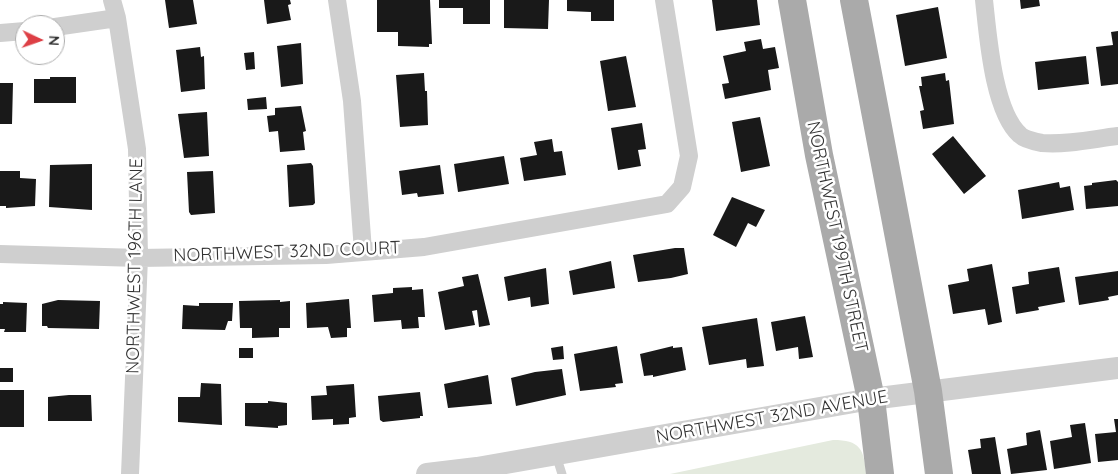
<!DOCTYPE html>
<html>
<head>
<meta charset="utf-8">
<style>
	body { margin:0 }
	#map { position:relative; width:1118px; height:474px; overflow:hidden; background:#fff; font-family:Quicksand,sans-serif }
	canvas { display:block }
	.north { position:absolute; left:15px; top:15px; width:50px; height:50px; box-sizing:border-box; background:#fff; border:1px solid #adadad; border-radius:50%; rotate:93deg; font-size:14px; font-weight:700; line-height:20px; text-align:center; color:#323232 }
	.north::after { content:''; display:block; margin:auto; width:18px; height:22px; background:#dd3f45; clip-path:polygon(50% 0,100% 100%,50% 72%,0 100%) }
</style>
</head>
<body>
<div id="map">
<canvas width="1118" height="474"></canvas>
<div class="north">N</div>
</div>
<script>
const ctx = document.querySelector('canvas').getContext('2d');
ctx.lineJoin = 'round';
function fill(path, color) { ctx.fillStyle = color; ctx.fill(path, 'evenodd'); }
function trace(path, color, width, dash) { ctx.strokeStyle = color; ctx.lineWidth = width; ctx.lineCap = dash ? 'butt' : 'round'; ctx.setLineDash(dash || []); ctx.stroke(path); }
function drawText(font, color, halo, rows, align = 'center') {
  ctx.font = font + ' Quicksand,sans-serif'; ctx.lineWidth = 5; ctx.setLineDash([]); ctx.textBaseline = 'middle'; ctx.strokeStyle = halo; ctx.fillStyle = color; for (const [text, x, y, turn = 0] of rows) {
    ctx.save(); ctx.translate(x, y); ctx.rotate((+turn || 0) * Math.PI / 180); ctx.textAlign = isNaN(turn) ? turn : align; if (halo) ctx.strokeText(text, 0, 0); ctx.fillText(text, 0, 0); ctx.restore();
  }
}
fill(new Path2D(`
	M833,440C860,440 864,449 866,474H670Z`), '#e4eade');
fill(new Path2D(`
	M165,0H193L197,24L169,28Z
	M264,0H290L291,4L288,5L291,20L267,24Z
	M377,0H430L432,44H429V47L398,46V32H377Z
	M439,0H490V24H463V8H439Z
	M504,0H549L548,29L504,28Z
	M567,0H614V21H591V12L567,11Z
	M712,0H757L760,25L716,31Z
	M1020,0H1039L1040,6L1021,9Z
	M938,7L947,58L905,66L896,15Z
	M1118,31V84L1101,86L1096,47L1113,45L1111,32Z
	M761,39L763,49L775,47L779,68L768,70L771,90L725,99L722,84L729,83L723,56L746,51L744,42Z
	M301,43L303,84L281,87L277,46Z
	M200,47L201,57L204,56L205,89L181,92L176,50Z
	M254,52L255,69L246,70L244,53Z
	M626,56L636,107L608,111L600,61Z
	M1086,56L1089,84L1038,90L1035,62Z
	M424,73L425,91H427L428,125L400,127L396,75Z
	M945,73L946,81L949,80L954,124L923,129L920,111L924,110L919,86H922L921,77Z
	M50,77H76V103H34V79H50Z
	M0,83H13L12,124H0Z
	M266,97L267,109L248,110L247,99Z
	M301,106L306,131L303,132L305,150L280,152L278,131L269,132L267,116L275,115V108Z
	M207,112L209,156L184,158L178,114Z
	M760,117L770,166L741,172L732,122Z
	M642,123L646,149L638,150L641,166L618,170L611,128Z
	M953,136L986,176L964,194L932,154Z
	M552,139L554,152L562,151L566,175L524,181L520,158L537,155L534,142Z
	M504,156L509,184L458,192L454,164Z
	M311,163L313,166L315,203L313,205L289,207L287,165Z
	M92,164V210L49,207L50,165Z
	M440,165L444,194L418,197L417,193L402,195L399,171Z
	M0,171H20V178L36,179L35,206L6,208V206H0Z
	M213,171L215,213L191,215L189,212L187,172Z
	M1116,180L1118,182V206L1086,209L1084,186L1092,185V183Z
	M1059,182L1060,188L1070,186L1074,210L1022,219L1018,190Z
	M732,197L765,210L756,227L748,223L736,247L713,235Z
	M675,248H684L688,274L671,278L638,282L633,255Z
	M611,261L615,288L573,295L569,271Z
	M992,264L1002,322L988,325L985,309L953,314L948,285L969,281L967,269Z
	M1059,267L1065,302L1038,307L1039,310L1016,314L1012,287L1029,284L1028,272Z
	M546,268L549,304L531,307L530,297L508,301L504,277Z
	M1118,271V295L1108,297L1109,300L1079,305L1075,277Z
	M478,274L490,325L479,327L477,310L472,311L475,325L445,330L438,292L464,286L462,277Z
	M412,287V290L423,289L425,317H418L419,328L402,329L401,320L374,322L372,295L393,293V288Z
	M349,299L351,328H347V337L331,338L328,327L307,328L306,303Z
	M58,300L100,301L99,329L48,328L47,326H42V304Z
	M280,300V302L290,301V328H279V337L252,338V328H240L239,301Z
	M3,302L27,303L26,332H4L5,329H0V304H3Z
	M199,303H233L232,321H228L225,330L182,329L183,305L199,306Z
	M805,316L813,357L799,359L798,347L776,351L771,322Z
	M757,318L764,366L747,368L746,359L709,365L702,327Z
	M563,346L564,359L553,360L551,348Z
	M617,346L623,383L615,384L616,387L580,391L574,354Z
	M673,346V348L682,347L686,370L653,377V375L644,376L640,354Z
	M239,348H253V358H239Z
	M0,368H13V382H0Z
	M562,369L566,395L516,406L511,378L535,372Z
	M488,375L492,404L448,408L444,384Z
	M201,383L221,384L222,425L178,422V397H200Z
	M354,384L356,417L349,418V424L333,425V419L312,420L311,396L327,395L326,386Z
	M0,390H24V427H0Z
	M420,392L423,416H420V418L383,422L380,420L378,396Z
	M69,395H91L92,421H48V397Z
	M268,401L287,403V425L278,426V428L245,426V403H268Z
	M1114,419H1118V460L1098,462L1095,434L1116,432Z
	M1085,423L1091,463L1054,469L1050,441L1072,437L1070,425Z
	M1040,430L1047,470L1011,474L1007,449L1027,445L1026,433Z
	M995,437L1001,474H972L968,450L981,448L980,439Z`), '#191919');
trace(new Path2D(`
	M556,455L562,474`), '#cfcfcf', 9);
trace(new Path2D(`
	M112,0L117,18L137,149L139,258L130,474
	M337,0L352,101L363,251
	M984,0C988,35 993,111 1020,135C1024,139 1036,142 1042,143C1067,145 1093,139 1118,136
	M55,27L117,18
	M0,33L25,31
	M0,254L139,258L326,255L424,247L667,204L682,187L689,156L664,0`), '#cfcfcf', 18);
trace(new Path2D(`
	M427,474L477,468L871,399L1118,368`), '#cfcfcf', 22);
trace(new Path2D(`
	M792,0L819,155L871,399L880,474
	M854,0L928,391L939,474`), '#aaa', 28);
drawText('18px', '#323232', '#fff', [
	["NORTHWEST 199TH STREET",837,237,78],
	["NORTHWEST 32ND COURT",287,252,-2],
	["NORTHWEST 196TH LANE",135,266,-89],
	["NORTHWEST 32ND AVENUE",772,417,-10]
]);
</script>
</body>
</html>
